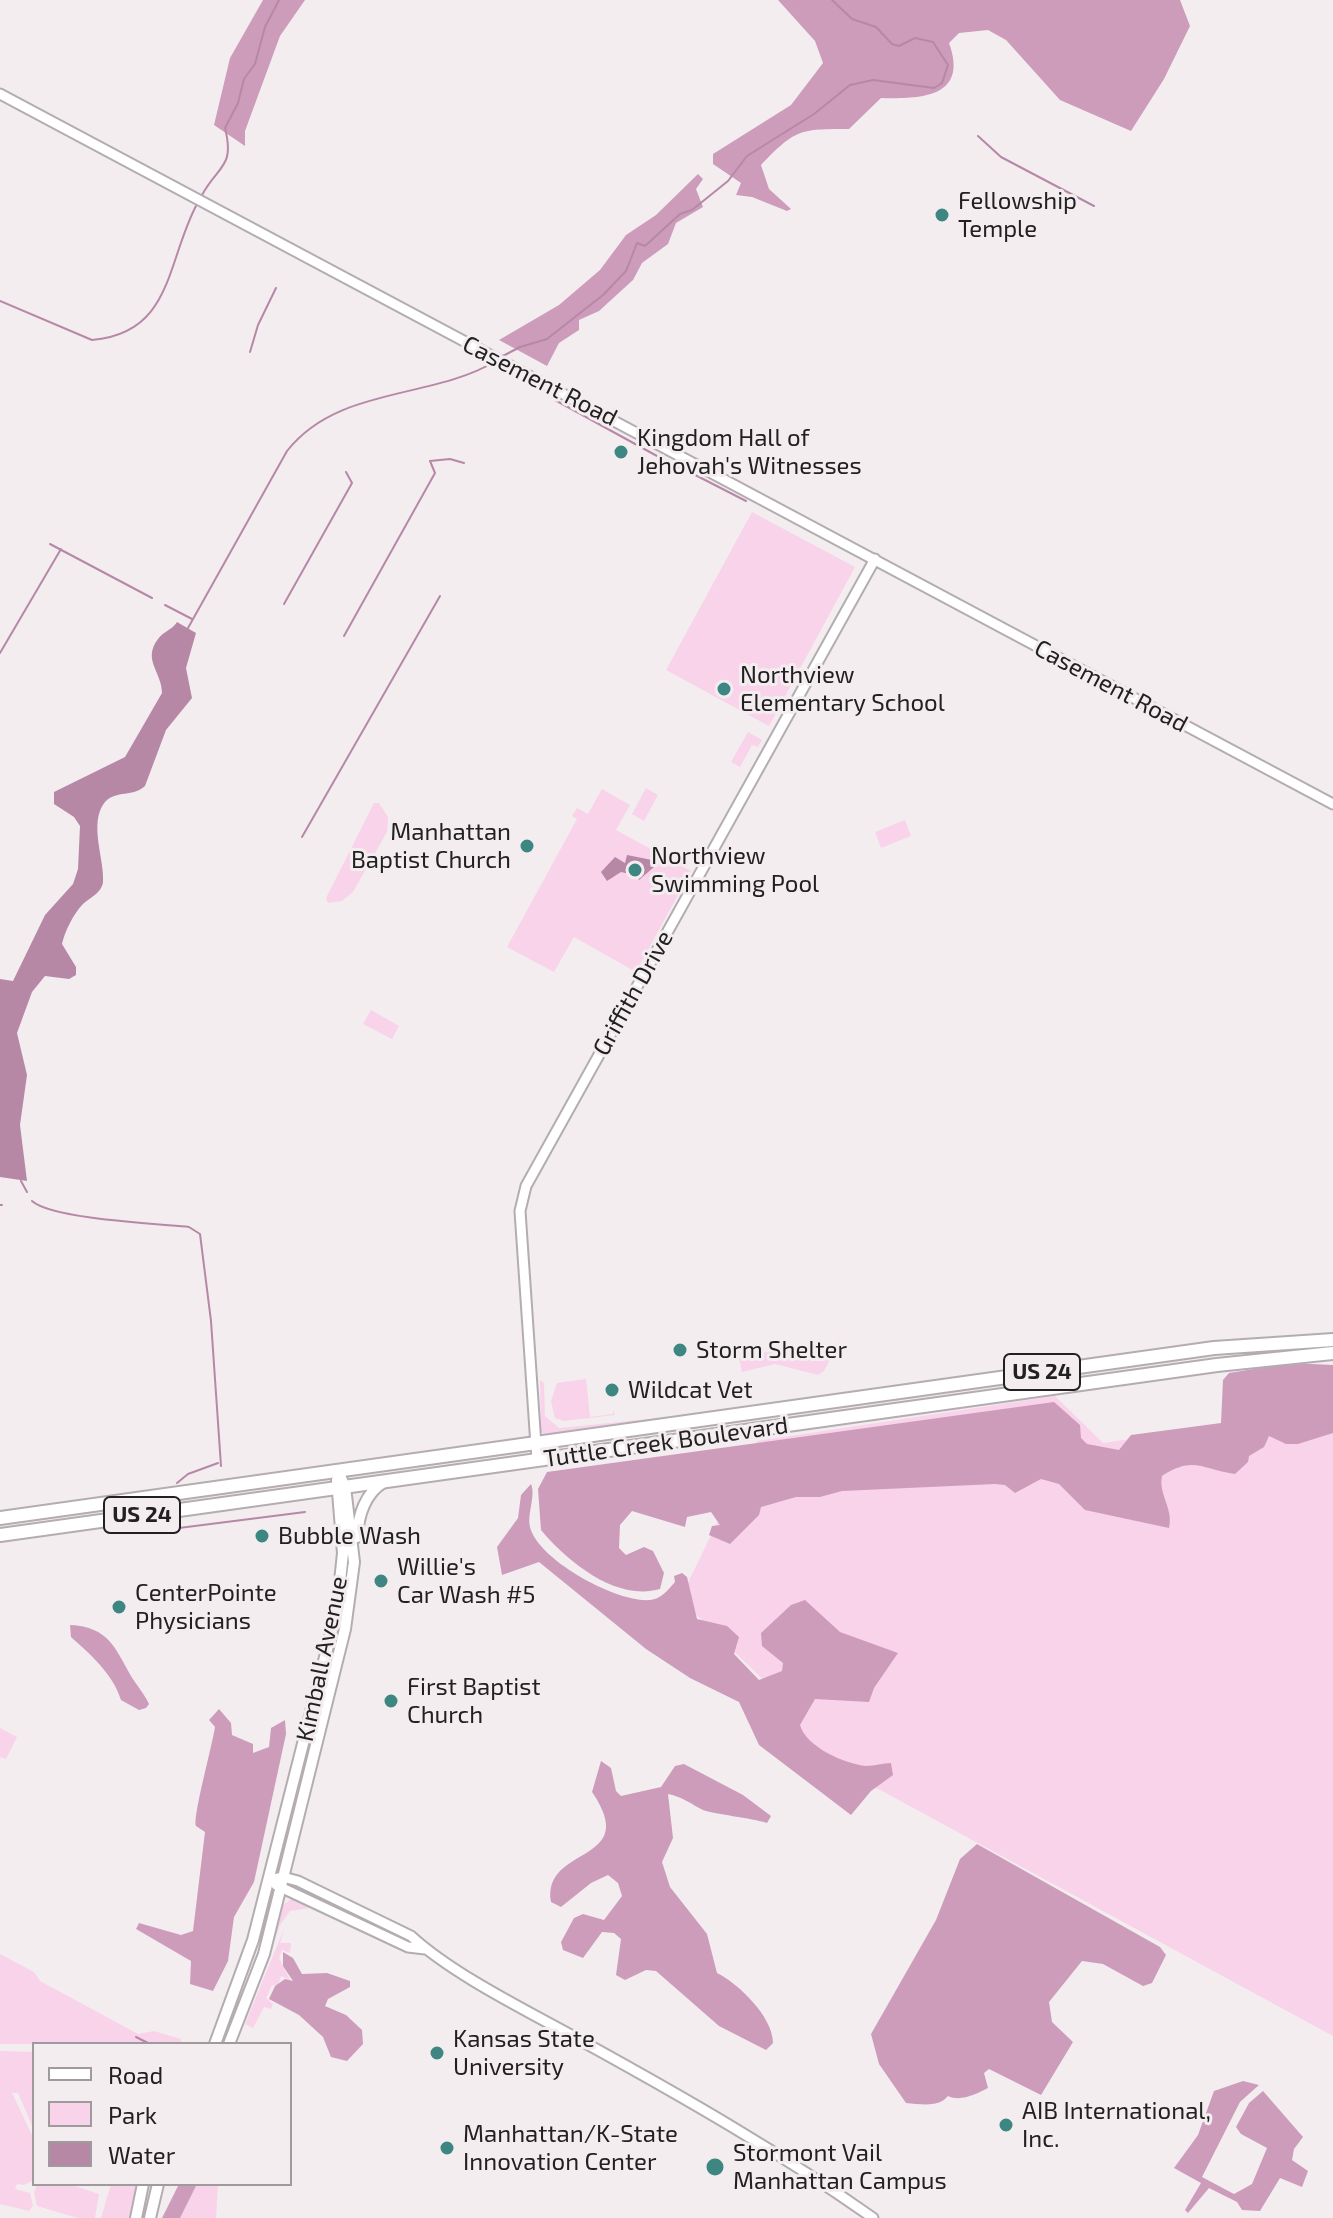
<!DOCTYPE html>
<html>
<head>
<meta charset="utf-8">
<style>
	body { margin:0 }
	#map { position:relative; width:1333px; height:2218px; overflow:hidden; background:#f3edf0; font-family:"Exo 2",sans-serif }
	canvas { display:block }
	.legend { position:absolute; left:32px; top:2042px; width:260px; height:144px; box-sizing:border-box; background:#f3edf0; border:2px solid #9f9b9d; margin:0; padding:10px 14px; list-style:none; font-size:24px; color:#222021 }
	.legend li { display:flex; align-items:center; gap:16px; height:40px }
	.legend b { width:40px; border:2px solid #9f9b9d }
</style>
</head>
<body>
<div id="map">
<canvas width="1333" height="2218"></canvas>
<ul class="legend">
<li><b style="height:10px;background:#fff"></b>Road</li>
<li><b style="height:22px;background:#f8d3ea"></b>Park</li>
<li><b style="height:22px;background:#b788a6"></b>Water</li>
</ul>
</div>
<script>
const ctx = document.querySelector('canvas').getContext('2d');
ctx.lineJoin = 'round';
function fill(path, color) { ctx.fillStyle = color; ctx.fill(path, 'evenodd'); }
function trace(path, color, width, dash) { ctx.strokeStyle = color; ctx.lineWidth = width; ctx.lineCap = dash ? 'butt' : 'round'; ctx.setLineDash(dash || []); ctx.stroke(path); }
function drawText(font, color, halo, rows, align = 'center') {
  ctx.font = font + ' "Exo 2",sans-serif'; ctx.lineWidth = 6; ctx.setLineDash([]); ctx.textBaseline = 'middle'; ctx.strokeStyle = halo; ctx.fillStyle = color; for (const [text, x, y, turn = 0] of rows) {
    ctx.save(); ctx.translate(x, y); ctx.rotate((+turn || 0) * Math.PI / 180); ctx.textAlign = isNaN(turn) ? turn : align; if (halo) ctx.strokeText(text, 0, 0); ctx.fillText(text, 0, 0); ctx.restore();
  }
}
fill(new Path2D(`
	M752,512L855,567L769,726L666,670Z
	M748,732L762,740L758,747L752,745L740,767L731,762Z
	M646,788L658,795L644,821L632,814Z
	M602,789L630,805L616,830L691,871L636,972L574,937L554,972L507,947L577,819L572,816L577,808L588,814Z
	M374,803H379L388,817L387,832L353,892L342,901L328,903L326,898Z
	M905,820L911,836L881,848L875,832Z
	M371,1010L399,1026L392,1039L363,1024Z
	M841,1338L824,1371L818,1375L775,1364L742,1372L739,1358C751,1356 765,1351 777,1352C810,1353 817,1379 841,1338Z
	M1333,1368V2036L871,1785L763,1742L781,1697L680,1599L757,1441L1055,1396L1103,1443L1223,1426Z
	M586,1379L590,1417L613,1414V1410L615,1415L564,1421L555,1418L551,1401L557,1383Z
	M540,1380L544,1383L545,1416L559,1428L670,1417L544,1435L541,1431Z
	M0,1728L17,1737L6,1759L0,1757Z
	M291,1899L315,1907L290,1911L280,1925L271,1951L283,1905Z
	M284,1929L280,1943H291L290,1953L282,1950L279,1958L290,1980L281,1976L278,1985H272L266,1998L273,2004L271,2009L264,2007L253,2028L245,2024Z
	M0,1954L34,1972L40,1981L138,2034L154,2031L181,2039L182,2044H0Z
	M0,2051L34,2052V2130L18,2093H12L34,2139V2180L24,2185L17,2184L15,2189L30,2193L33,2206L29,2211L0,2204Z
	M37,2184H69L99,2194L95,2218H78L37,2206L34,2193Z
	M111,2184H137L129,2218H101Z
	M197,2184H218L216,2218H180Z`), '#f8d3ea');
fill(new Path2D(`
	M263,0H305L280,36L245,131V146L214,125L230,58Z
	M778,0H1180L1190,26L1164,79L1131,131L1060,100L1006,40L988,30L959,33L949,43C969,98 920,99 881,98L849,129C799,129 796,129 761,165L769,189L791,209L787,211L752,197L736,195L741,183L713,164V154L791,105L823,63L815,41Z
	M698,174L703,179L696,189L703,207L676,223L668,244L642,263L633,280L599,311L579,320V330L559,343L547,366L499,340L559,305L600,270L626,235L656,215Z
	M1291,1363L1333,1365V1433L1298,1444H1286L1269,1436L1264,1447L1249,1456L1248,1462L1235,1474C1203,1470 1194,1455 1162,1476C1158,1494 1174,1509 1169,1528L1085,1510L1059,1484L1041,1479L1015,1493L1005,1485L995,1484L842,1491L820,1497H796L761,1507L759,1515L730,1544L709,1535L712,1526L720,1525L711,1512L687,1517L685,1527L632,1511L620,1525L619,1548L626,1555L644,1547L653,1551L664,1573L660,1589C616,1602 567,1561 541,1530L538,1489L547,1472L1054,1402L1080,1425L1081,1438L1087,1444L1119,1450L1131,1435L1221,1423L1223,1380L1229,1373Z
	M531,1484C536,1496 527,1513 530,1527C538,1560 617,1603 650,1600C661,1599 668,1590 675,1582L674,1576L682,1573L687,1577L697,1619L727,1626L739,1637L734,1654L759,1680L782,1671L783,1663L762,1646L761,1633L791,1605L805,1600L840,1632L898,1653L874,1688L869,1702L815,1699L800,1725C806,1747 845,1764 866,1766C875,1766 883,1763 891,1763L893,1775L871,1791L851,1815L759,1745L739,1702L690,1678L646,1649L539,1562L502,1575L497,1547L518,1518L521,1495Z
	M70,1625C109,1627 115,1648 131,1676C137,1686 144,1693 149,1704L146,1708L139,1710L121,1700C113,1674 91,1655 71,1637Z
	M219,1709L231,1723L232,1735L253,1744V1753L269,1747L271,1728L285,1720L286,1734L254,1882L234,1917L228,1961L213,1991L190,1984L191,1961L136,1929L139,1923L181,1935L193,1931L205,1832L196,1826C193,1815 212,1747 215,1727L209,1720Z
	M601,1761L611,1768L616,1791L621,1796L661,1787L675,1766L684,1764L743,1795L771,1816L767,1823C752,1818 713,1814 703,1810C691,1804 683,1797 668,1794L673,1838L662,1862L670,1887L707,1934L717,1973C739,1984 773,2017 773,2043L766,2050L719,2026L656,1971L646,1970L625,1980L616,1975L621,1939L614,1933L602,1932L583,1958L563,1950L561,1942L574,1918L583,1914L604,1920L622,1896L618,1883L608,1875L591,1883L561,1907L551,1902C542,1844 642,1865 592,1792Z
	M977,1844L1160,1947L1166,1955L1152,1983L1143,1986L1103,1964L1082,1961L1049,2002L1052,2022L1073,2042L1041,2095L989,2069L984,2073L988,2088C976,2094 961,2102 948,2096C938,2108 921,2104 906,2103L879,2064L871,2034L936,1920L960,1859Z
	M283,1952L293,1958L302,1974L327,1973L350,1981V1987L328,1999L325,2006L346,2015L362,2030L363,2044L347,2061L331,2057L323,2037L299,2015L269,1999L275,1986L285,1979L293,1981L283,1966Z
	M1243,2081L1259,2085L1240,2102L1202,2177L1234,2194L1252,2184L1267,2148L1241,2134L1236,2127L1249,2103L1263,2091L1303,2137L1294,2149L1292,2160L1308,2171L1302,2187L1280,2178L1260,2211L1242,2210L1237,2202L1209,2188L1188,2213L1185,2210L1201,2183L1174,2168L1198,2135L1214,2091Z
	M179,2184H197L180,2218H162Z`), '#cd9cbb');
fill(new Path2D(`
	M177,622L196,633L186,668L192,698L166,730L145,786C134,797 116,790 105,802C88,823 105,860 103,882C102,893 89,898 82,905C73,915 65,931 62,944L76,967V975L69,979L45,976L32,992L17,1033L27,1075L20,1125L27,1181L0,1177V979L13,981L45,915L73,884L78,869L80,826L74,817L54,804V792L125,757L162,693C162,672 142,660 158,639C164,631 172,630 177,622Z
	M627,855L652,860L654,867L639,880L633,868L630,874L621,872L607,881L601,872L615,857L625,863Z`), '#b788a6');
trace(new Path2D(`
	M978,136L1001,157L1094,206
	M202,195C218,165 235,168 225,128L238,103L244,79L255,64L265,27L279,0
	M0,301L92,340C173,333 166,262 197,204
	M250,352L258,325L276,288
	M501,357L520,347L547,339L603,295L626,271L637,243L645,246L680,214L692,210L728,181L747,156L814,114L850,85L873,80L934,88L942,83L948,65L933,42L915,38L899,46L892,44L876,27L852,19L832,0
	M555,400L657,456
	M666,460L746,501
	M50,544L152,598
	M284,604L352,483L346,472
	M165,605L192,619
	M188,628L287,451C338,386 431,400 496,361
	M344,636L435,473L430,461L450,459L464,463
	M0,653L61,549
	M302,837L440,596
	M21,1181L27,1192
	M32,1201C52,1219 158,1224 189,1227L200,1234L211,1321L221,1466
	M0,1205H2
	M177,1483L188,1474L218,1463
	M179,1528L305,1512
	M136,2037L150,2044`), '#b788a6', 2);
const tertiary = new Path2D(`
	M0,94L1333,804
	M537,1460L520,1211L526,1186L875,559
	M270,1880L283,1877L298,1881L411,1936C456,1977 532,2013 587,2044C685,2098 781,2153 873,2218
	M276,1885L408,1947L425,1949`);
const secondary = new Path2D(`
	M357,1537C358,1516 365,1493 384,1482
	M215,2044L253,1940L337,1610L343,1553L337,1480
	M229,2044L264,1954L345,1629L354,1562L345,1487L338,1471
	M136,2218L143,2184
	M150,2218L158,2184`);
const trunk = new Path2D(`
	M0,1518L1214,1348L1333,1340
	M0,1535L1217,1365L1333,1353`);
trace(tertiary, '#b3adb1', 13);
trace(secondary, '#b3adb1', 14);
trace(trunk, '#b3adb1', 16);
trace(tertiary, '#fff', 9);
trace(secondary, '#fff', 10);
trace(trunk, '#fff', 12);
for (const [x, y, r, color] of [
	[942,215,8,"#3e8682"],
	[621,452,8,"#3e8682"],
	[724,689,8,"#3e8682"],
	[527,846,8,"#3e8682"],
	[635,870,8,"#3e8682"],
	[680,1350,8,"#3e8682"],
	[612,1390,8,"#3e8682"],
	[262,1536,8,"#3e8682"],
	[381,1581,8,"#3e8682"],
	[119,1607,8,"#3e8682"],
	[391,1701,8,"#3e8682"],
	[437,2053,8,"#3e8682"],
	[1006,2125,8,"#3e8682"],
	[447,2148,8,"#3e8682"],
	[715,2167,10,"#3e8682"]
]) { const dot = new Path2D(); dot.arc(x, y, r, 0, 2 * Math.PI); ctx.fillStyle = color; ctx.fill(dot); trace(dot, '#f3edf0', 3); }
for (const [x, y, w] of [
	[1042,1372,76],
	[142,1515,76]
]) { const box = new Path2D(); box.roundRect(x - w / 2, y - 18, w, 36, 6); ctx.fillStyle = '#f3edf0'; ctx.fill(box); trace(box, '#222021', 2); }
drawText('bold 22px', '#222021', null, [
	["US 24",1042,1372],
	["US 24",142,1515]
]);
drawText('24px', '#222021', '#f3edf0', [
	["Fellowship",958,201],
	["Temple",958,229],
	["Kingdom Hall of",637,438],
	["Jehovah's Witnesses",637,466],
	["Northview",740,675],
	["Elementary School",740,703],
	["Manhattan",511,832,"right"],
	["Baptist Church",511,860,"right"],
	["Northview",651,856],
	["Swimming Pool",651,884],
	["Storm Shelter",696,1350],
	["Wildcat Vet",628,1390],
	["Bubble Wash",278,1536],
	["Willie's",397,1567],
	["Car Wash #5",397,1595],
	["CenterPointe",135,1593],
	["Physicians",135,1621],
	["First Baptist",407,1687],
	["Church",407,1715],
	["Kansas State",453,2039],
	["University",453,2067],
	["AIB International,",1022,2111],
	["Inc.",1022,2139],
	["Manhattan/K-State",463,2134],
	["Innovation Center",463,2162],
	["Stormont Vail",733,2153],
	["Manhattan Campus",733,2181]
], 'left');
drawText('24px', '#222021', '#f3edf0', [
	["Casement Road",540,381,27],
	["Casement Road",1111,686,28],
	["Griffith Drive",633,993,-61],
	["Tuttle Creek Boulevard",666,1442,-8],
	["Kimball Avenue",322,1659,-78]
]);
</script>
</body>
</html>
